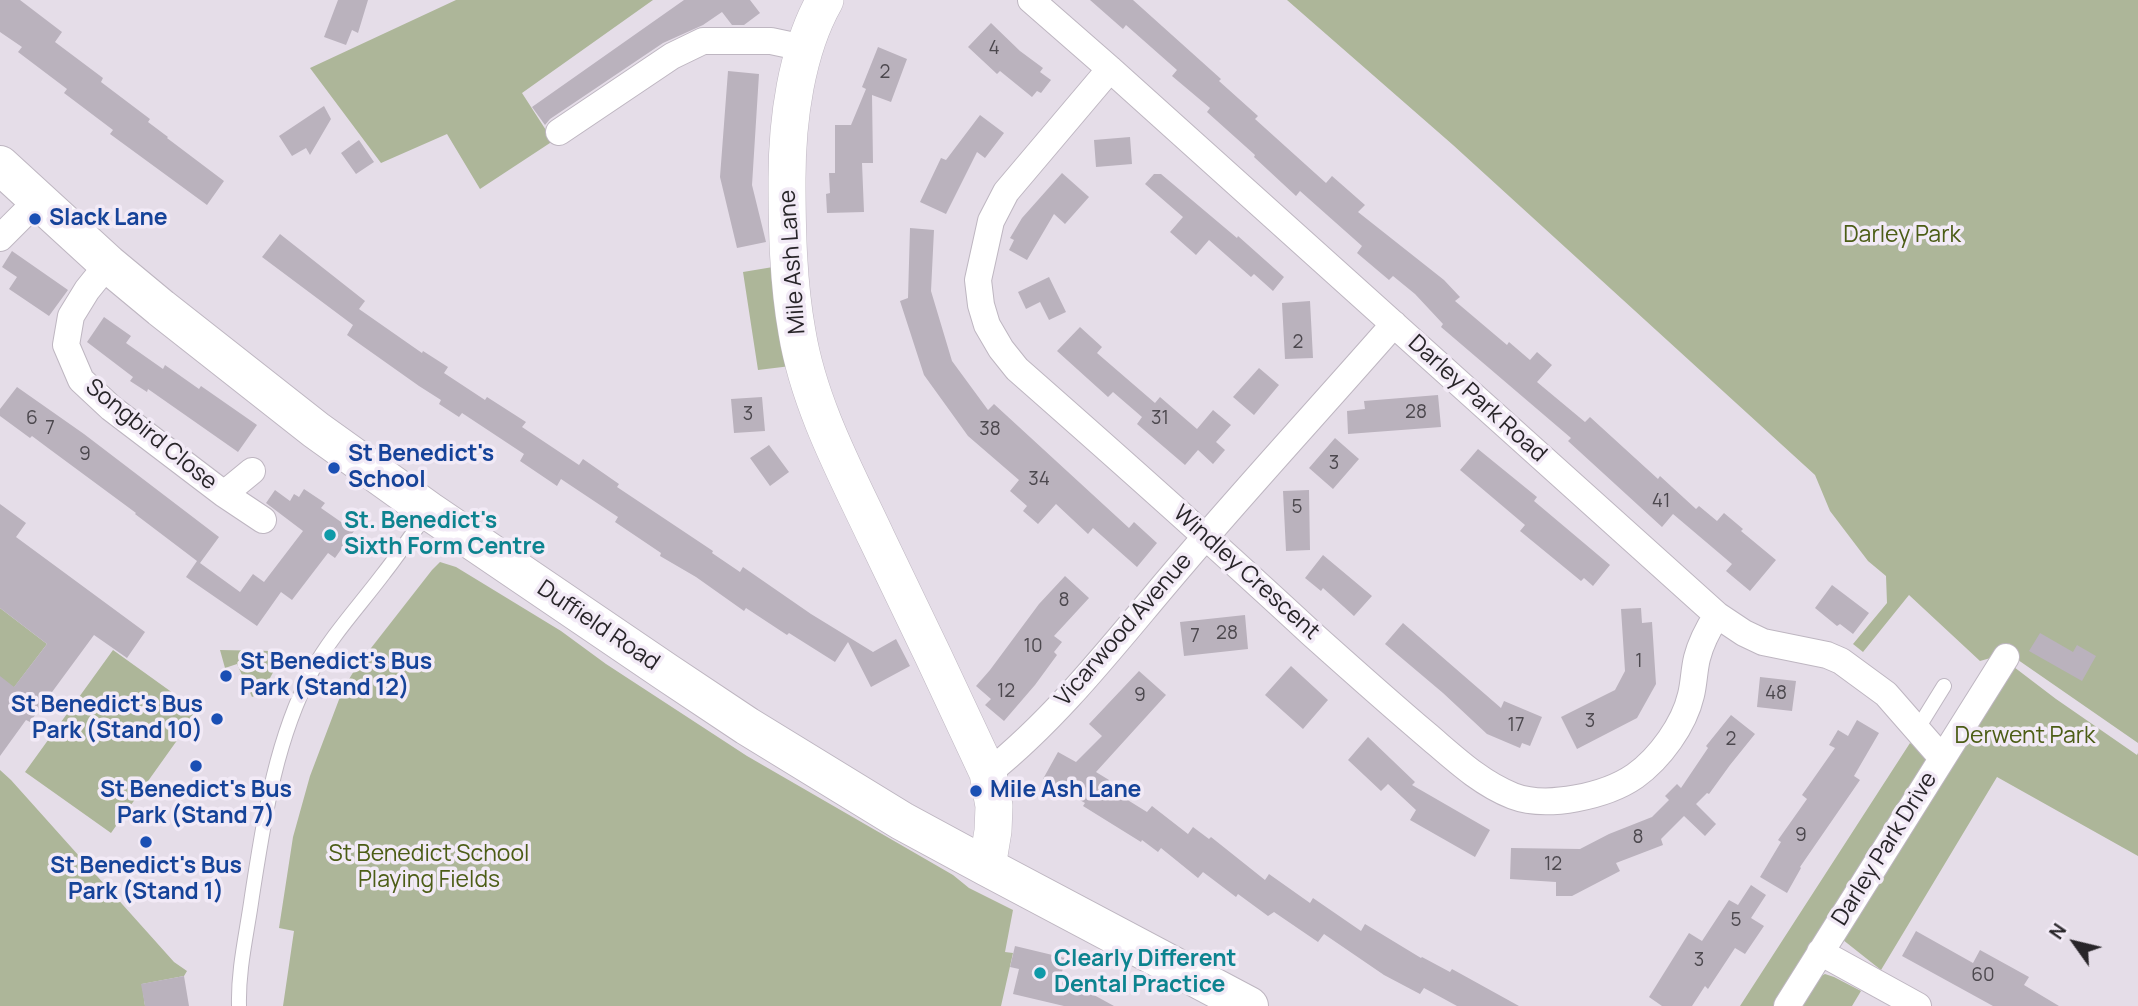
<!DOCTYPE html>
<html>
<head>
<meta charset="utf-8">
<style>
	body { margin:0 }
	#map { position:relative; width:2138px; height:1006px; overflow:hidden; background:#e5dde8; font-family:Manrope,sans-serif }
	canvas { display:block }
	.north { position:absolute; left:2040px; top:908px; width:70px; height:70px; -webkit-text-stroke:5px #f2eaf6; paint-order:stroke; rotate:304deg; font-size:19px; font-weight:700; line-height:28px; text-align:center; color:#282529 }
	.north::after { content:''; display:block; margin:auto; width:24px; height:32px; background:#282529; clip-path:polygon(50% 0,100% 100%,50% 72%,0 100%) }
</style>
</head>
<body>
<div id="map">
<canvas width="2138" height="1006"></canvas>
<div class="north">N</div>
</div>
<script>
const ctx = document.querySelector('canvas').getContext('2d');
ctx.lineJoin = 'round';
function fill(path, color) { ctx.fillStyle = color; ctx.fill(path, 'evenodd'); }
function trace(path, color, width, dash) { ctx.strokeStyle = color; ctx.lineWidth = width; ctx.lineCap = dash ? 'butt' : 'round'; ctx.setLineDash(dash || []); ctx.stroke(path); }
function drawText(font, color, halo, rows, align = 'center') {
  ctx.font = font + ' Manrope,sans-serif'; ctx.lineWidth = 7; ctx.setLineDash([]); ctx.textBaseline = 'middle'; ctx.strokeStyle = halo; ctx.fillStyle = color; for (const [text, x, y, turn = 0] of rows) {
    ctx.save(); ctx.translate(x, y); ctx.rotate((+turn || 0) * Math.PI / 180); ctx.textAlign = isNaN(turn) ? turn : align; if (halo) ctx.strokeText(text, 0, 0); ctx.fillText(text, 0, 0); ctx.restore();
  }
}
fill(new Path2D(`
	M456,0H653L522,93L553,141L480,189L447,134L381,163L310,68Z
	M1287,0H2138V743L2008,653L1980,661L1909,595L1863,652L1853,644L1887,603L1886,576L1868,561L1830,511L1815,475L1453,145Z
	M779,266L799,365L758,370L743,272Z
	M440,562L456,567L561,631L606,664L747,756L953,875L969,888L1013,910L1005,952L1013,953L1001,1006H283L294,931L279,928L293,837L310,776L343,689L357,666L432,570Z
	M0,608L47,644L9,694L0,678Z
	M113,650L198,711L111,833L25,772Z
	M220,650L272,651L278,663L262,693L252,697L237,664L225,668Z
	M2010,664L2056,699L2137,755L2138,753V856L1997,777L1881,970L1833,932Z
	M1910,743L1934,758L1774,1006H1740Z
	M0,770L11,780L174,962L187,971L184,976L142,984L145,1006H0Z
	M1825,974L1834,977L1861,991L1852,1006H1800L1819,977Z`), '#adb699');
fill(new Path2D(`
	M0,0H20L62,32L55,42L103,78L101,82L150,119L148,122L168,137L167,138L224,181L207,205L110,134L113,130L64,93L67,89L18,52L22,47L0,32Z
	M338,0H368L358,33L352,30L346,45L324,37Z
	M684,0H750L760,13L744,25H732L722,12L703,25L663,43L550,119L545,125L532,107Z
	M1090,0H1133L1221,79L1219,81L1258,116L1255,119L1326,183L1332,176L1365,205L1358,212L1444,280L1460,297L1455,301L1507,345L1509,342L1530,360L1537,352L1552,365L1537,382L1585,422L1590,417L1658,479L1660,476L1696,509L1699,506L1717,521L1724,513L1743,529L1741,531L1776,560L1750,591L1726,571L1732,564L1673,514L1662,527L1568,441L1571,438L1441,327L1443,324L1415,294L1393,276L1389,280L1357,253L1362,246L1300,191L1296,196L1254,157L1255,155L1207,112L1210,108L1172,76L1177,70L1126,25L1123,29Z
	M991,23L1020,51L1043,68L1040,72L1051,80L1041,93L1037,91L1032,97L1000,71L997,74L968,47Z
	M878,47L907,59L891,102L872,95L873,163H862L864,212L827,213L826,194L830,193L829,173H835V125H851L866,89L862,87Z
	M728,71L759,74L752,185L766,242L737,248L720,177Z
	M324,106L331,119L310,155L306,148L292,156L279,136Z
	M980,115L1004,133L985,158L977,152L946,214L920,202L941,158L946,160Z
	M1130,137L1132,164L1096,167L1094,140Z
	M359,140L374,162L356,174L341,153Z
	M1062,173L1089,197L1065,224L1054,214L1027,260L1009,250L1014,240L1010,238L1022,218Z
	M1154,174H1161L1237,238L1238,236L1284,277L1273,291L1254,274L1251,277L1209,240L1196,255L1170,232L1183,217L1145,184Z
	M910,228L934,230L931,291L952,361L988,410L994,404L1129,528L1134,522L1157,543L1137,567L1093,528L1088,534L1056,504L1038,524L1023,511L1027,506L1010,491L1019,480L968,436L924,375L900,301L908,298Z
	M280,234L365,301L359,309L422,353L423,351L448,367L444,373L485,400L487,397L526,422L522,427L579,465L583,459L619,484L617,487L713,551L712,553L740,572L743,567L811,614L873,652L896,639L910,666L871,687L848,642L835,662L789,633L787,635L746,608L744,611L696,577L660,556L661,553L615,522L618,517L561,479L557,486L520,461L524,454L462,413L459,417L439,404L441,400L419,386L347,335L353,325L262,257Z
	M12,251L68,290L49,316L9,289L17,277L2,267Z
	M1049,277L1066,312L1049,320L1040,302L1026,309L1018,292Z
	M1310,301L1313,358L1285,359L1282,303Z
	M104,317L131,336L126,343L163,369L165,365L199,389L201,386L257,425L238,452L148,389L147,392L130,381L133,377L87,342Z
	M1080,327L1102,347L1097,353L1155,403L1160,397L1197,429L1213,410L1231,425L1216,442L1225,450L1213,464L1198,450L1185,465L1137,424L1142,417L1113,392L1108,397L1057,351Z
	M1259,368L1279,385L1254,415L1233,397Z
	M17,387L84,434L219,537L200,563L240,592L253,574L264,582L303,531L266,503L275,490L290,501L294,494L299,497L304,489L325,503L321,508L354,531L335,558L328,553L292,600L281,592L257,626L186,577L197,561L135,514L136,513L48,448L32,436L30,438L0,416V409Z
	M1438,395L1441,427L1348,434L1347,411L1365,409L1364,401Z
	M762,397L765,431L734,433L731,399Z
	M1335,438L1359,459L1333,489L1309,468Z
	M769,445L789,472L770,486L750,458Z
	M1478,449L1537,497L1534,501L1610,565L1593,586L1584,578L1581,581L1520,531L1525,525L1460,470Z
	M1309,490L1310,550L1286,551L1283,491Z
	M0,504L26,523L16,537L145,632L127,658L94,635L30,722L26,720L0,756V676L14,687L47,644L0,608Z
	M1323,555L1372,596L1354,616L1323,588L1321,591L1305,578Z
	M1065,576L1089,598L1054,636L1062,642L1054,652L1057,655L1035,685L1004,721L985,705L991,699L976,686L990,670L1039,604Z
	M1832,585L1869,613L1853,634L1840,624L1837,626L1815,608Z
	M1641,608L1642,623L1652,622L1656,684L1637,718L1577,749L1561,717L1615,690L1625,671L1621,609Z
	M1245,615L1248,649L1184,656L1180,622Z
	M1403,623L1501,708L1504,701L1542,717L1530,746L1522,743L1520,748L1487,734L1443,693L1385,644Z
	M2040,633L2073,652L2077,645L2096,656L2082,681L2029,651Z
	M1291,666L1328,700L1303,729L1265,695Z
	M1139,671L1166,695L1096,772L1109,780L1105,786L1147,812L1152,806L1188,834L1193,827L1209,839L1211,837L1265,880L1269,874L1310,903L1313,898L1361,931L1365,924L1421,958L1422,957L1450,972L1452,969L1519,1006H1457L1424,988L1420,994L1384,975L1324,934L1318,942L1274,912L1268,916L1238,894L1236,897L1203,872L1198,878L1161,848L1158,852L1142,840L1141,842L1083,806L1085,803L1043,779L1058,752L1076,762L1102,736L1089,724Z
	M1760,677L1796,681L1792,711L1757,707Z
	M1731,715L1755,734L1730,765L1709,794L1707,793L1696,804L1716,824L1705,836L1684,816L1661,839L1663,845L1616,863L1620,871L1572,896H1556V882L1510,879L1511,848L1580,849L1609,834L1652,817L1669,800L1665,796L1677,784L1681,788L1708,748L1706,746Z
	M1857,720L1879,733L1854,776L1860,780L1800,867L1801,868L1787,893L1760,877L1781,842L1778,840L1807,799L1802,795L1835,748L1829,745L1838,730L1848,736Z
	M1368,737L1415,782L1412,785L1490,830L1475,857L1410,820L1416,810L1388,784L1381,791L1348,760Z
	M1751,885L1766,895L1751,918L1764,926L1745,954L1735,948L1708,989L1705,986L1692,1006H1662L1649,997L1689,933L1702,941L1729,900L1738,905Z
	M1916,931L1973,963L1980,950L2029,977L2024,985L2059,1006H1993L1902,956Z
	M1015,946L1065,958L1061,977L1114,1006H1064L1013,994L1019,969L1010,967Z
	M184,976L189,1006H145L141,984Z`), '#bab2bd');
const lane = new Path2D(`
	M1918,728L1944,686
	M239,1006C238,968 247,933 252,896C264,819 275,741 312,671C331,636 360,605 384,573C399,554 413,533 427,513`);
const street = new Path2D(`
	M1031,0L1110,69L1717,615L1744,633L1763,642L1827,655L1841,661L1886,694L1942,758
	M1110,69L1006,192L991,221L978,280L981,305L987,325L1001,349L1017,369C1116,456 1215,544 1312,634C1350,668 1388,702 1427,735C1454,758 1480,783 1513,796C1547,809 1606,796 1635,776C1660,758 1684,725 1691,695C1694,683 1694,670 1697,658C1701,642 1708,629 1717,615
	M559,132L672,56L703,41H771L804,48
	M0,238L38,200
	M108,264L87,290L71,316L66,345L81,380L111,408L224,494L263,520
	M224,494L252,471
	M988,773C1062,714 1121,635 1183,563C1252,482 1324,404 1394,324
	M1820,952L1918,1006
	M1787,1006L2006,657`);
const secondary = new Path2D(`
	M825,0C796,51 787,121 787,179C787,230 788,282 797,332C809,405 846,473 877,539C915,617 952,695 988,773L994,806L993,831L987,867`);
const primary = new Path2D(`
	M0,165L108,264L161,308L316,430L429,511L666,672L747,726L902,821L987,867L1249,1006`);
trace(lane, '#beb6c1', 16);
trace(street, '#beb6c1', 28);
trace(secondary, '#beb6c1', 38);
trace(primary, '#beb6c1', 40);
trace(lane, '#fff', 14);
trace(street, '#fff', 26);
trace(secondary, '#fff', 37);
trace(primary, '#fff', 38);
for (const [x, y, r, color] of [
	[35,219,7,"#1a4fb4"],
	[334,468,7,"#1a4fb4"],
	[330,535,7,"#0f9aa8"],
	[226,676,7,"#1a4fb4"],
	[217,719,7,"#1a4fb4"],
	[196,766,7,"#1a4fb4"],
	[976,791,7,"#1a4fb4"],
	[146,842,7,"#1a4fb4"],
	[1040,973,7,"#0f9aa8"]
]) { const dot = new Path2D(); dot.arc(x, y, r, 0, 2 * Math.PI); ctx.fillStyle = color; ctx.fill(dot); trace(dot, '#f2eaf6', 2.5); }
drawText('19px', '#4c484e', null, [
	["4",994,49],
	["2",885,73],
	["2",1298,343],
	["28",1416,413],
	["3",748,415],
	["6",32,419],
	["31",1160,419],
	["7",50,429],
	["38",990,430],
	["9",85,455],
	["3",1334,464],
	["34",1039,480],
	["41",1661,502],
	["5",1297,508],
	["8",1064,601],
	["28",1227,634],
	["7",1195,637],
	["10",1033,647],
	["1",1639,662],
	["12",1006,692],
	["48",1776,694],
	["9",1140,696],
	["3",1590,722],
	["17",1516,726],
	["2",1731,740],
	["9",1801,836],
	["8",1638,838],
	["12",1553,865],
	["5",1736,921],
	["3",1699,961],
	["60",1983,976]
]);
drawText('bold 23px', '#164399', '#f2eaf6', [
	["Slack Lane",49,219],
	["St Benedict's",348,455],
	["School",348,481],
	["St Benedict's Bus",240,663],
	["Park (Stand 12)",240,689],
	["St Benedict's Bus",203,706,"right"],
	["Park (Stand 10)",203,732,"right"],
	["St Benedict's Bus",196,791,"center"],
	["Park (Stand 7)",196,817,"center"],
	["Mile Ash Lane",990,791],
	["St Benedict's Bus",146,867,"center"],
	["Park (Stand 1)",146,893,"center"]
], 'left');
drawText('23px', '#4c5d16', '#f2eaf6', [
	["Darley Park",1902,236],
	["Derwent Park",2025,737],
	["St Benedict School",429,855],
	["Playing Fields",429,881]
]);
drawText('23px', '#282529', '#f2eaf6', [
	["Mile Ash Lane",793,262,-94],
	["Darley Park Road",1477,399,42],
	["Songbird Close",151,435,39],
	["Windley Crescent",1246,573,42],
	["Duffield Road",598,626,34],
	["Vicarwood Avenue",1124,630,-49],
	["Darley Park Drive",1885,849,-58]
]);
drawText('bold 23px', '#0d838f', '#f2eaf6', [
	["St. Benedict's",344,522],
	["Sixth Form Centre",344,548],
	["Clearly Different",1054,960],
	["Dental Practice",1054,986]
], 'left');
</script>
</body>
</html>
